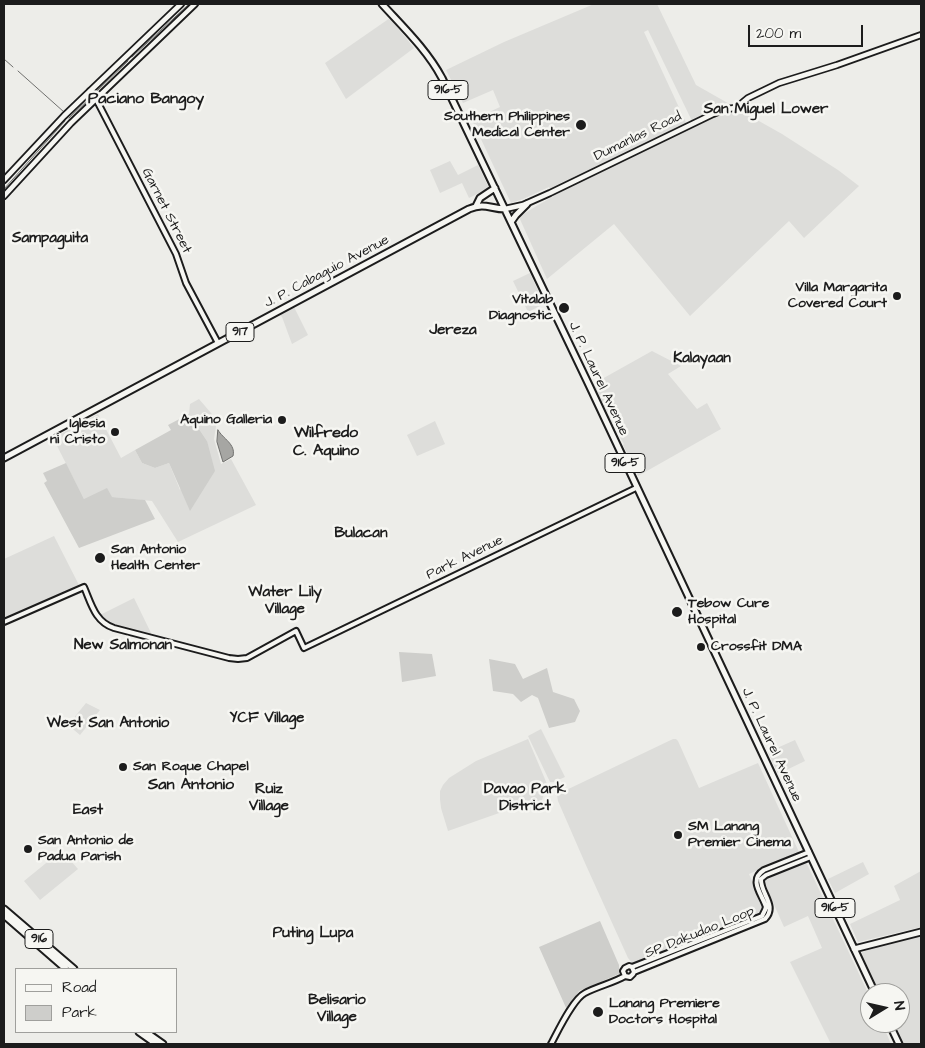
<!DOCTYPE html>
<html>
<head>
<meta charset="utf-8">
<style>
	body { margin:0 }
	#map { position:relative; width:925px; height:1048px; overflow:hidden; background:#edede9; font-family:"Architects Daughter",sans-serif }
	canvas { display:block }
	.frame { position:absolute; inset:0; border:5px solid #1c1c1c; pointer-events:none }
	.legend { position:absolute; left:15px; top:968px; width:162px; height:65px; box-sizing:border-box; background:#f6f6f2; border:1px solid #9f9f9c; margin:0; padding:6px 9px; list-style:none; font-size:15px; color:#1c1c1c }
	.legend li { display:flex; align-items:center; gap:10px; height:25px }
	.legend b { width:25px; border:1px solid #9f9f9c }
	.north { position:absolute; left:860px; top:983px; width:50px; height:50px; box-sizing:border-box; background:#f6f6f2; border:1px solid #9f9f9c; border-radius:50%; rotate:81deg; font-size:14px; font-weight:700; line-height:20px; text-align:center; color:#1c1c1c }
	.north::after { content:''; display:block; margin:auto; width:18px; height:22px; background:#1c1c1c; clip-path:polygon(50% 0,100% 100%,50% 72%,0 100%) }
	.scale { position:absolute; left:748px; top:25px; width:115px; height:22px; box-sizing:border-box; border:2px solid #1c1c1c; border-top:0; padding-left:6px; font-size:15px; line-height:18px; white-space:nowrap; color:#1c1c1c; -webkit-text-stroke:4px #f6f6f2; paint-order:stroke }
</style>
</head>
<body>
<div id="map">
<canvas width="925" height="1048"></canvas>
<div class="frame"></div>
<ul class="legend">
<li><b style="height:6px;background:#f6f6f2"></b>Road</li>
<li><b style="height:14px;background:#cececb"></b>Park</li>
</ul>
<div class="north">N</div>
<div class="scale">200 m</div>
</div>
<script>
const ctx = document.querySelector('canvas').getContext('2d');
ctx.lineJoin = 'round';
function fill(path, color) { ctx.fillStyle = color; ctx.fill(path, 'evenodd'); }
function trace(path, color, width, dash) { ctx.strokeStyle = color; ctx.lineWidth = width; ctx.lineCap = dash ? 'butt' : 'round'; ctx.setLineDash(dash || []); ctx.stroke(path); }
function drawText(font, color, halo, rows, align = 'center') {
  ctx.font = font + ' "Architects Daughter",sans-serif'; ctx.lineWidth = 5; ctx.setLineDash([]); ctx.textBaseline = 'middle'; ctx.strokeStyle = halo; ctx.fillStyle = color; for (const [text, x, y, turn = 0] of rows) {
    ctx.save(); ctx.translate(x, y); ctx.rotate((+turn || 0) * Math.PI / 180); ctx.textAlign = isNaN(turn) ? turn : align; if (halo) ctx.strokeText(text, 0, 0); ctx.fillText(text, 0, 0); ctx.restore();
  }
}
fill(new Path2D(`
	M594,4H657L696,85L733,106L718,109L692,121L648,30L644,32L689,129L724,113L733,111L743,112L782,134L838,170L859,186L804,238L789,221L690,316L614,224L547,279L519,217L538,205L554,196L549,187L523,199L511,203L472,120L500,107L493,90L463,103L446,70L504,42Z
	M390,18L414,48L346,99L325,63Z
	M450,161L458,175L478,165L489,188L469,198L462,183L440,193L430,170Z
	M530,273L544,304L528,312L513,281Z
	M294,307L308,335L292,344L282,317L280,315Z
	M652,351L681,366L668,374L697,409L707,403L721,429L638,476L623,445L624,444L610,421L611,420L593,384Z
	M199,399L217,420L214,439L221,464L231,459L256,505L178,542L152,501L112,497L84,499L53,438L98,414L121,458L135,450L142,463L155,468L169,463L180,490L207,441L189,414L190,404Z
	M435,421L445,444L417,456L407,435Z
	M54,536L80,587L4,618V559Z
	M134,598L151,633V636L111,627L104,622L100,615Z
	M86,703L100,710L80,735L68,725Z
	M541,729L565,777L554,782H550L528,736Z
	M528,739L547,784L542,800L502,812L448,831L441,808L440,799V791L443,785L449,778L476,761Z
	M673,739H676L678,741L699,788L758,763L799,852L749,874L762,904V910L759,914L638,963L633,964L628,958L585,863L558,801L557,795L560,793Z
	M795,740L805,761L778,774L768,752Z
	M63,852L78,869L40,900L24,881L56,855L57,856Z
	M806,862L870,997V1023H882L891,1044H831L790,962L822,948L808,916L784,927L763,880Z
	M863,862L869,874L835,893L828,879Z
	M921,871V927L858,942L850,924L900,900L894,886Z
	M921,935V1044H904L894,1023H900V993H880L861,953L879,945Z`), '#ddddda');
fill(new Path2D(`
	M189,414L207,441L215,471L190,511L169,463L155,468L142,463L135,450L171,430L168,425Z
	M66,463L84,499L107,488L112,497L145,500L155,519L79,548L44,483L47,481L43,473Z
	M399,652L432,654L436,676L402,682Z
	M489,659L515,664L523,679L547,668L553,692L574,699L580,711L575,722L549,728L538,698L532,695L521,702L513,694L493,691Z
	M600,921L619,965V974L579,991L567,1010L539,947Z`), '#cececb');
const water = new Path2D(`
	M218,430C223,439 236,444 233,456L223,462L217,442Z`);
fill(water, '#a6a6a3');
trace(water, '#6f6f6d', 1);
trace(new Path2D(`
	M132,57L189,4
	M4,59L13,67
	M18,71L64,112
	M96,92L128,61
	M69,118L91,97
	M4,189L65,121`), '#6f6f6d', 1);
const tertiary = new Path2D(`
	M90,91L96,99L176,254L186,283L218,343
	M4,622L84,587C91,603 95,622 114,628L229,658L238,659L247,658L296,631L304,648L636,488
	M632,967L762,916L765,910L766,907C762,894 748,880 764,870L809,852
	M634,972L632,967L629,966L625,968L623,971L625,976L630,977L633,974L634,972L765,919C778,906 760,893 761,879L766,875L811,857
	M551,1044C558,1031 573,999 585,993C598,986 613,983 625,976`);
const secondary = new Path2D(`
	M4,180L64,116L181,4
	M4,196L71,123L195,4
	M505,209L523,205L550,193L713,114L725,109L736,108L748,98L779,83L837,65L921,35`);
const primary = new Path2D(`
	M382,4C403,27 427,50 442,78L589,385L875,993
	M476,206L480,198L495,188
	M511,222L516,215L527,204
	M4,458L469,209C485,202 490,209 505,209
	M4,909L74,969
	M4,915L66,969
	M854,949L921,932
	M889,1023L899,1044
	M139,1032L156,1044
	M146,1032L163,1044`);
trace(tertiary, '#1c1c1c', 8);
trace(secondary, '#1c1c1c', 8);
trace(primary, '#1c1c1c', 9);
trace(tertiary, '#f6f6f2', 4);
trace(secondary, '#f6f6f2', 4.5);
trace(primary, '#f6f6f2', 5);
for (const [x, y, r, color] of [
	[581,125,6,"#1c1c1c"],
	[897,296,5,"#1c1c1c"],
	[564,308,6,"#1c1c1c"],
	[282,420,5,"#1c1c1c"],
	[115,432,5,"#1c1c1c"],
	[100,558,6,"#1c1c1c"],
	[677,612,6,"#1c1c1c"],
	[701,647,5,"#1c1c1c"],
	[123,767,5,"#1c1c1c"],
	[678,835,5,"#1c1c1c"],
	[28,849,5,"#1c1c1c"],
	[598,1012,6,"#1c1c1c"]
]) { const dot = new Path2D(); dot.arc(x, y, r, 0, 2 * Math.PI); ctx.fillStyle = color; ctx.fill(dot); trace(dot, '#f6f6f2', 2); }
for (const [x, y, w] of [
	[448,90,40],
	[240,332,28],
	[625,463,40],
	[835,908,40],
	[39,939,28]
]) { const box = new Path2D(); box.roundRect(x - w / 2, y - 9.5, w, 19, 4); ctx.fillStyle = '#f6f6f2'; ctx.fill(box); trace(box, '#1c1c1c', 1); }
drawText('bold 12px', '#1c1c1c', null, [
	["916-5",448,90],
	["917",240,332],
	["916-5",625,463],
	["916-5",835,908],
	["916",39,939]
]);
drawText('bold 14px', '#1c1c1c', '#f6f6f2', [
	["Southern Philippines",570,117,"right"],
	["Medical Center",570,133,"right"],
	["Villa Margarita",887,288,"right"],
	["Covered Court",887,304,"right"],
	["Vitalab",553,300,"right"],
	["Diagnostic",553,316,"right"],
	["Aquino Galleria",272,420,"right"],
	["Iglesia",105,424,"right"],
	["ni Cristo",105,440,"right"],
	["San Antonio",111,550],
	["Health Center",111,566],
	["Tebow Cure",688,604],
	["Hospital",688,620],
	["Crossfit DMA",711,647],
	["San Roque Chapel",133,767],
	["SM Lanang",688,827],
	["Premier Cinema",688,843],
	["San Antonio de",38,841],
	["Padua Parish",38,857],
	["Lanang Premiere",609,1004],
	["Doctors Hospital",609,1020]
], 'left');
drawText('14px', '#1c1c1c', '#f6f6f2', [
	["Dumanlas Road",638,137,-26],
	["Garnet Street",166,211,63],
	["J. P. Cabaguio Avenue",327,272,-28],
	["J. P. Laurel Avenue",598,379,65],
	["Park Avenue",465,558,-26],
	["J. P. Laurel Avenue",771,745,65],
	["SP Dakudao Loop",700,933,-22]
]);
drawText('bold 15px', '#1c1c1c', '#f6f6f2', [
	["San Miguel Lower",766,110],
	["Sampaguita",50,239],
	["Jereza",453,331],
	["Kalayaan",702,359],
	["Bulacan",361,534],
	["Water Lily",285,593],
	["Village",285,610],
	["New Salmonan",123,646],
	["YCF Village",267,719],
	["West San Antonio",108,724],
	["Ruiz",269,790],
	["Village",269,807],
	["Davao Park",525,790],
	["District",525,807],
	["East",88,811],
	["Puting Lupa",313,934],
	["Belisario",337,1001],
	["Village",337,1018]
]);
drawText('bold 16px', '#1c1c1c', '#f6f6f2', [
	["Paciano Bangoy",146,100],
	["Wilfredo",326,434],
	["C. Aquino",326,452],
	["San Antonio",191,786]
]);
</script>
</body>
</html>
